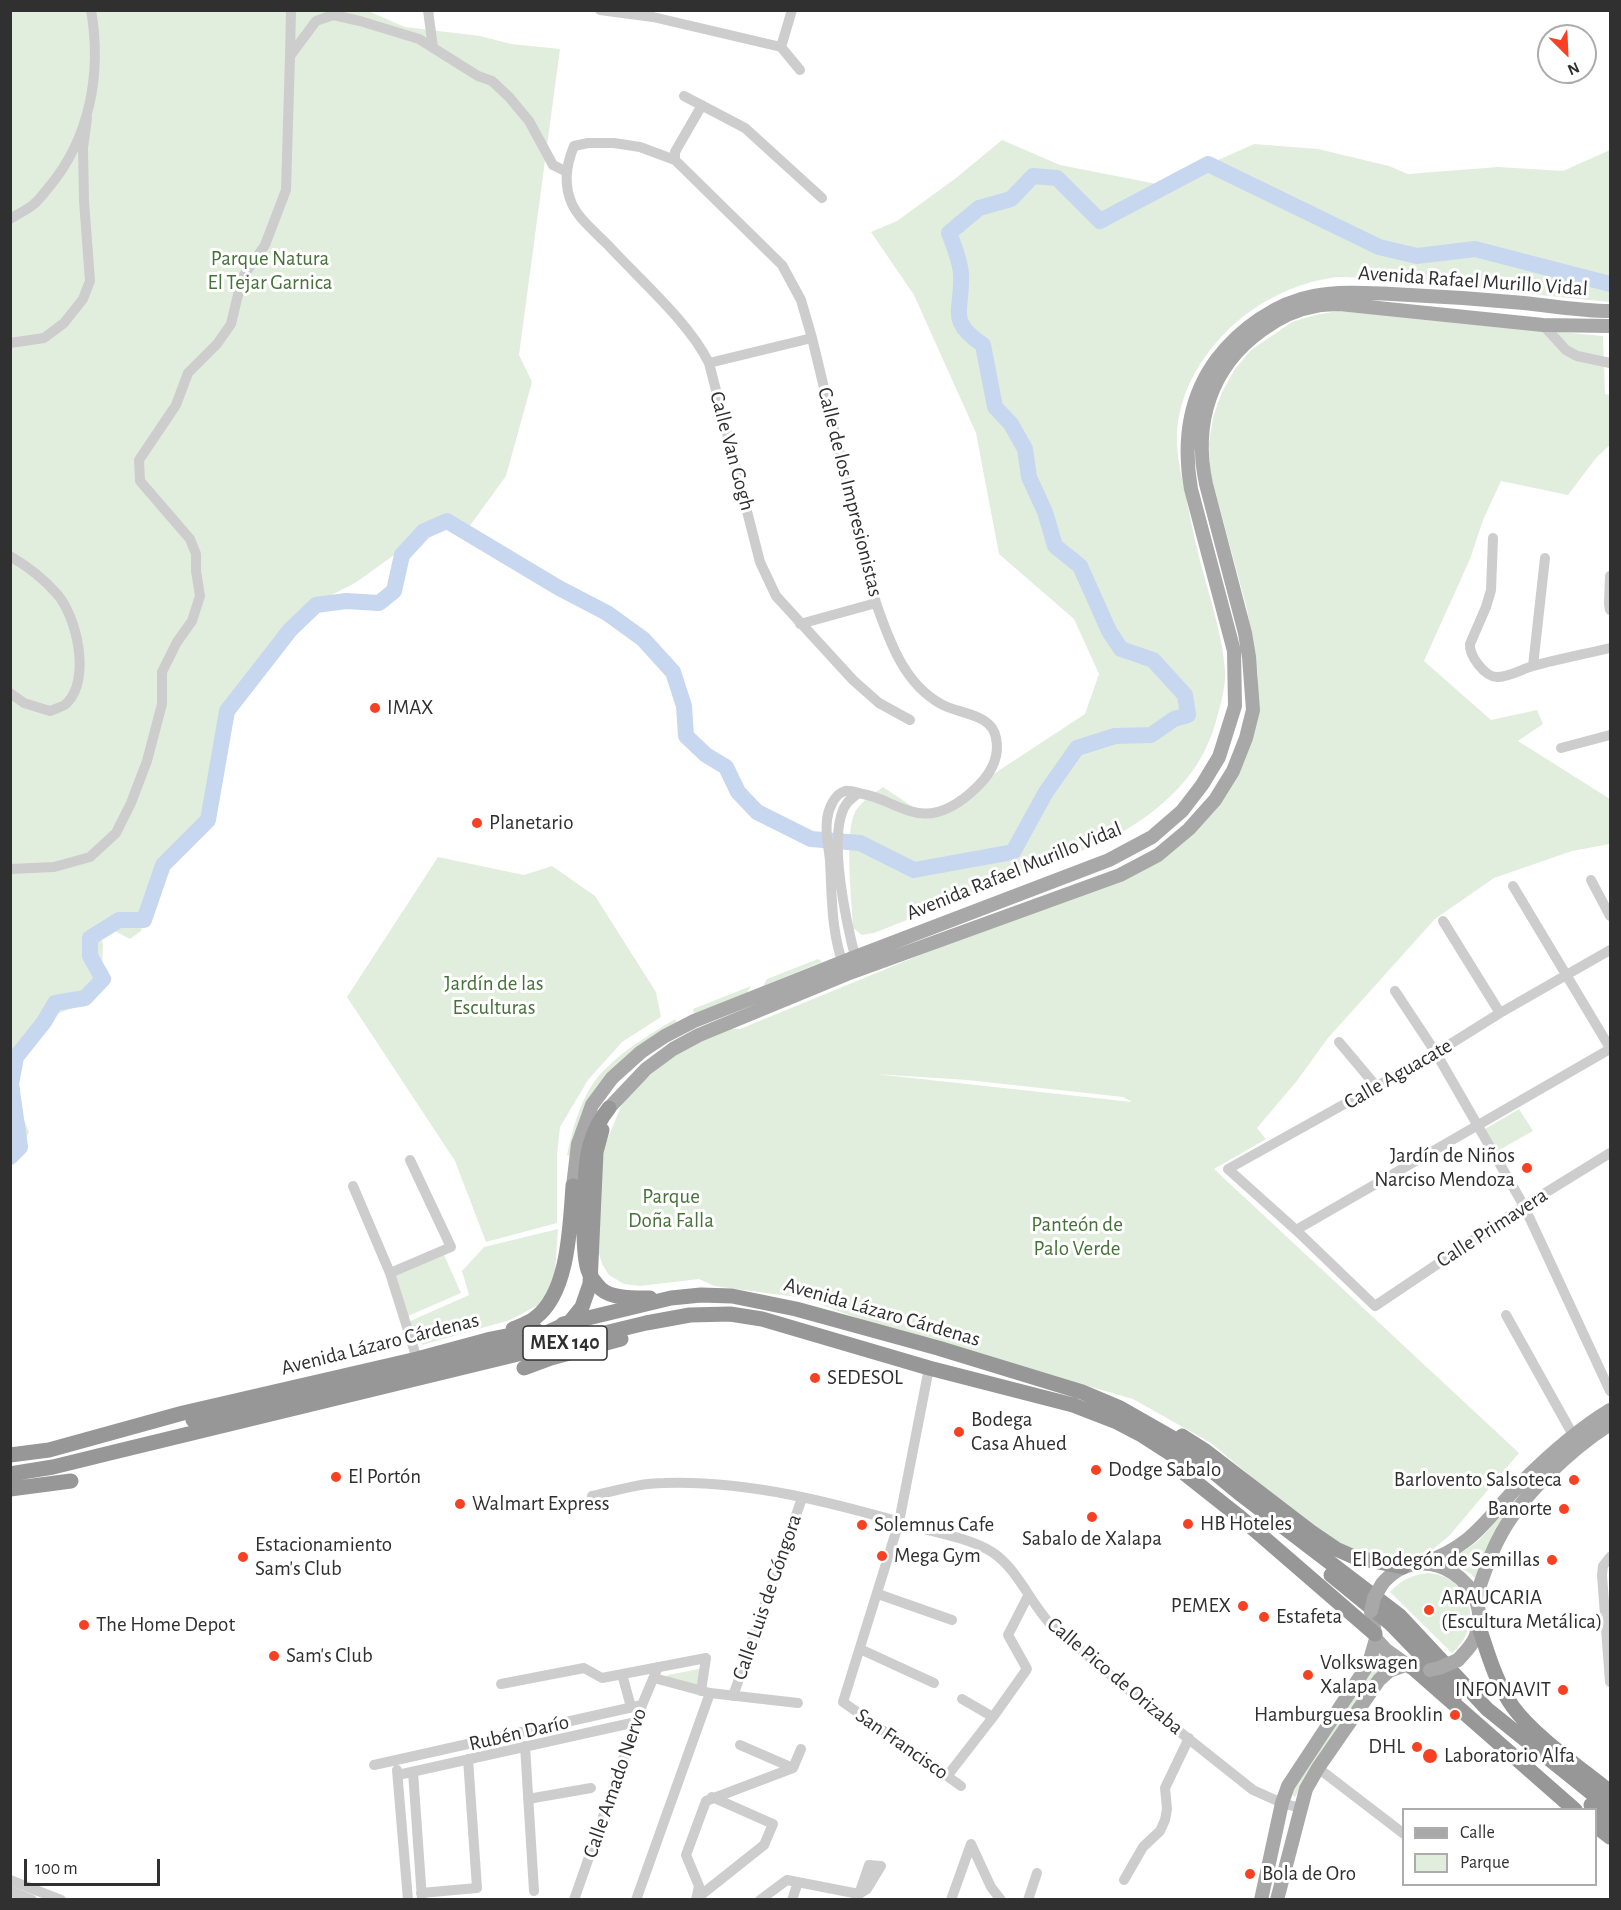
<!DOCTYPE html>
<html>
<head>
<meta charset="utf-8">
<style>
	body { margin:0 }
	#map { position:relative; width:1621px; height:1910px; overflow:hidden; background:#fff; font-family:"Alegreya Sans",sans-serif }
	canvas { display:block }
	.frame { position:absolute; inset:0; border:12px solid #303030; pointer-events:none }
	.legend { position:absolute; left:1402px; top:1808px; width:195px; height:78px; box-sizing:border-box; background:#fff; border:2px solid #acacac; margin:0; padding:8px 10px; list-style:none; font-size:18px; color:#303030 }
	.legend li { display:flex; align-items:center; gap:12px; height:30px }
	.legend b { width:30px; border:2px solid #acacac }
	.north { position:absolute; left:1537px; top:24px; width:60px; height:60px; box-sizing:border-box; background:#fff; border:2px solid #acacac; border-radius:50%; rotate:156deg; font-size:16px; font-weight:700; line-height:24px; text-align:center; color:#303030 }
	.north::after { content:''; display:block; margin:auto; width:21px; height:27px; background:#f74122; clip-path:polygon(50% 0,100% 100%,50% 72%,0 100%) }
	.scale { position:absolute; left:24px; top:1859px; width:136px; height:27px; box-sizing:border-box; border:3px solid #303030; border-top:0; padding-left:8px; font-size:18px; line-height:21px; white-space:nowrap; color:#303030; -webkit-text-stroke:4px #fff; paint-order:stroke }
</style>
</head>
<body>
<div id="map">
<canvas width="1621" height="1910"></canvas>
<div class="frame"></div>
<ul class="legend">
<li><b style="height:8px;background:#a8a8a8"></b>Calle</li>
<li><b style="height:16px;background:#e2eedd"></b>Parque</li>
</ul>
<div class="north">N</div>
<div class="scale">100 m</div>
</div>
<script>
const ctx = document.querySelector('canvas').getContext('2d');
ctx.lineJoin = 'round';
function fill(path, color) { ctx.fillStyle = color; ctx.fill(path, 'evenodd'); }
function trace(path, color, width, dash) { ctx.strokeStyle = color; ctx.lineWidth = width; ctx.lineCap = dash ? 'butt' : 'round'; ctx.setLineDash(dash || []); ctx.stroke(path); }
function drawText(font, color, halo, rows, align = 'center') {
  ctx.font = font + ' "Alegreya Sans",sans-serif'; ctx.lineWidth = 6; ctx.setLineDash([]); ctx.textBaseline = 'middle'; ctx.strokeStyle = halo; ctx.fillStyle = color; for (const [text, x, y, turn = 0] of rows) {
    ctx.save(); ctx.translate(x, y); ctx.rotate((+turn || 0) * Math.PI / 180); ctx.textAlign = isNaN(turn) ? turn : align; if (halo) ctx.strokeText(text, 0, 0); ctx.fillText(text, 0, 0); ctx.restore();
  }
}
fill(new Path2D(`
	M10,11H368L405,27L480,36L511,44L560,49L519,355L532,382L506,476L469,527L419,530L404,548L355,583L310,606L286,632L273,662L228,706L220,735L223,781L209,802L207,826L186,851L154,878L151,902L141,931L130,939L107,927L98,931L103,944L102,969L94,989L73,1008L54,1015L13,1061L11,1082Z
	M1002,140L1060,165L1162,185L1254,144L1318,149L1389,166L1408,174L1498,167L1563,171L1610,150V302L1367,278C1356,278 1342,276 1331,278C1293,284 1258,302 1231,327C1201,356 1179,392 1177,434C1176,455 1182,477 1186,497C1191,522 1196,547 1203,572C1212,604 1222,636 1225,670C1226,684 1222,700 1218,714C1203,776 1162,810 1109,840L874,933L862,935L853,928C852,900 844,835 855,812C861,801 874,794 883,787L928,817L1085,714L1099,674L1074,619L999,554L976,433L914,295L871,232L897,221L956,178Z
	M1338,311L1603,336L1605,394L1610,395V445L1596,458L1568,495L1501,481L1483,520L1470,559L1424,661L1491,720L1537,710L1543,724L1518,741L1610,799V844L1572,851L1494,878L1435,919L1328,1038L1296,1082L1257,1128L1266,1139L1214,1169L1519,1453L1450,1535L1424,1557H1390L1351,1550L1315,1530L1211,1443L1133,1399L878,1326L804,1298L714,1286L699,1279L640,1286L624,1284L609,1275L602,1264L598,1250L603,1150L621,1106L633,1090L676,1053L727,1029H740L1139,865L1210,807L1256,704L1258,675L1247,609L1210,472L1209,443L1213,417L1222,392L1235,369L1251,350L1292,322L1315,315ZM875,1074L967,1080L1123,1097L1132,1102Z
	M438,857L524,875L552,866L595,896L656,992L661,1017L622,1042L588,1080L560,1127L557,1155V1223L486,1242L455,1161L347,997Z
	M818,959L822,962L763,986L767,979Z
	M751,986L747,993L694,1014L693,1009Z
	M675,1019L677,1023L624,1059L570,1156L567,1155C572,1131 579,1105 592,1085C611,1057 646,1037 675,1019Z
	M10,1086L29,1132L23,1145L11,1159Z
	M1519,1109L1533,1131L1492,1154L1480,1132Z
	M558,1229L555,1272L546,1301L510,1320L422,1345L406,1323L469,1295L462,1271L484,1247Z
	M444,1255L461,1293L408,1316L395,1275Z
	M1542,1472L1502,1519L1494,1535L1478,1582L1471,1574L1449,1561L1477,1542Z
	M1428,1573C1471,1576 1485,1626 1452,1653L1390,1592C1401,1580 1411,1575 1428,1573Z
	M1378,1652L1389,1663L1375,1678L1308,1774L1295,1797L1289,1792Z
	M704,1668L699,1687L665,1680L668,1675Z`), '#e2eedd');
trace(new Path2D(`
	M10,1157L20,1147L11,1084L16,1057L44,1022L55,1003L85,998L103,979L90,956V938L119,920H144L163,865L208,820L227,711L290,630L316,605L346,601L379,603L394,591L402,555L424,531L447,521L559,588L607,613L643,639L673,672L684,706L686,736L706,755L726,767L738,792L757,812L811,839L860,843L914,870L1013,852L1046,792L1077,748L1115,736L1151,735L1174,719L1188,715L1185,695L1153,660L1121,649L1109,631L1080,566L1055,546L1045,512L1029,477L1025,449L1011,424L995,407L983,345C946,320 963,311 961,274C960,260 954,246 949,233L979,208L1011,199L1033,176L1057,178L1100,221L1208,164L1379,247L1417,256L1475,249L1610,284`), '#c7d7f0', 16);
trace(new Path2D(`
	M428,10L433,48
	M600,10L653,17L781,47
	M316,21L333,15L360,21L419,39L478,76L492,81L509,97L529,121L553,165L567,172
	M781,47L792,10
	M781,47L800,70
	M290,55L291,10
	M684,96L745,128L822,198
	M675,160V152L702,105
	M10,219C18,214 27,210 34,204C39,200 44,193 49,187C90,138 102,73 91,10
	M1543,325L1566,350L1577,356L1610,363
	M10,343L44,338L64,323L83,299L90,281L84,201L83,148L87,118
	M709,363L812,338
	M1493,538L1491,590L1486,607L1470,644C1469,656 1485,677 1497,677C1509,677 1522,669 1533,666C1558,659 1585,654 1610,648
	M10,556C27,566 44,579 57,594C77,617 91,679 67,703C63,707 55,709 50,711L24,703L10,693
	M1610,576L1609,604L1610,610
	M800,624L876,603
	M1533,666L1545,558
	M1561,748L1610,735
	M10,869L54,867L90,857L116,833L131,803L147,761L162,704V672L177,642L192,621L200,596L196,571V554L190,539L140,481L139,460L176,405L188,373L217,344L231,324L242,278L265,245L286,190L290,56L316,21
	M1591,880L1610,916
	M1513,886L1610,1048
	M1443,921L1500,1013
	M1610,950L1500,1013L1436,1053L1228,1169L1296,1230L1375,1306L1524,1206L1610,1153
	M857,964C848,930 825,832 847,803C850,799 855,796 858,793
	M845,969C831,935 832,897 830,861C829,848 825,834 827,820C828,810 834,794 845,791C850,790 858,793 863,794C880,797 893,806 910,811C936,820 960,804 978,786C991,773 1000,757 996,738C992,713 958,714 941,704C904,684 889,640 876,603L812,338L801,300L782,265L675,160L640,147L614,143H588L574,146C566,165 563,184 572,204C579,219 596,233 608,245C640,280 688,321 709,363L760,562L776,596L853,680L879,703L910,720
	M1395,991L1436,1053L1524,1206L1610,1391
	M1339,1042L1376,1086
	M353,1186L390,1273L417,1359
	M1296,1230L1610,1049
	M390,1273L451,1247L410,1160
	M1506,1315L1573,1435
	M929,1368L899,1522L843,1702L961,1786
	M592,1496C615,1491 639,1483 664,1483C748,1480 834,1503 914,1526C939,1534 970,1538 992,1552C1018,1569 1030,1603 1052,1626L1156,1713L1253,1790L1282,1803L1300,1808
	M1610,1557L1603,1566L1602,1575L1610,1682
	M878,1594L952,1620
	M860,1649L934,1683
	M622,1674L631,1707
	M654,1678L710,1693L798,1703
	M501,1684L584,1668L602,1678L706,1658L701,1691
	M733,1696L802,1498
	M962,1699L993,1717
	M740,1745L793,1768
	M525,1746L534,1891
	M374,1765L642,1705
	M1318,1768L1404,1834
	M397,1770L408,1900
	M413,1772L422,1899
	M398,1775L636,1722
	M948,1775L993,1717L1027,1669L1008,1635L1028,1596
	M528,1799L591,1788
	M971,1844L991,1887L1001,1900
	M10,1880L61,1900
	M1124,1880L1143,1847L1160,1831L1165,1820L1167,1809L1165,1788L1189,1738
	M10,1891L32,1900
	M421,1893L477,1888L468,1759
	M696,1899L764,1845L773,1824L712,1797
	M574,1900L642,1705L658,1667
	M636,1900L710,1693
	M696,1900L699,1886L686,1855L706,1801L793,1768L801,1749
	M760,1900L787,1880L859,1894L867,1889L881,1866L869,1865L857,1900
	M792,1900L798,1882
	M951,1900L971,1844
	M1028,1900L1037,1873`), '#cdcdcd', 10);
trace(new Path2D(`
	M609,1108L646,1069L673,1049L699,1035L847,974L1120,875L1158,855L1189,829L1215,800L1233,771L1246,738L1253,710L1249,657L1245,633L1206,484C1193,424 1210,367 1262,330C1277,319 1296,309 1316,306C1323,304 1331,305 1339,304L1543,325L1610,326
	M573,1186L578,1144L592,1105L612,1078L641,1052L665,1036L694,1021L855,957L1109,860L1152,837L1182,811L1202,785L1219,757L1235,706L1234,651L1191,489C1183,443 1188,398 1217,359C1240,329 1276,303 1314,296C1340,291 1366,293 1392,294C1436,296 1480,299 1524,303C1553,306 1582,311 1610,311
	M1422,1563C1473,1547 1486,1519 1521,1483C1548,1456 1577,1430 1610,1410
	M1382,1584C1424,1533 1498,1587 1475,1638C1471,1647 1464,1653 1458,1660
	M1475,1600C1482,1580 1488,1559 1498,1540C1519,1497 1571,1449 1610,1424
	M1371,1611L1376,1639L1386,1650L1410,1667
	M1261,1900L1282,1803L1288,1786L1369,1663L1376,1639
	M1277,1900L1306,1789L1318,1768L1379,1680L1389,1671L1406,1665`), '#a8a8a8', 14);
trace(new Path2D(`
	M609,1108C600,1119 594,1131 590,1145C584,1165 581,1250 588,1270C590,1276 596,1284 601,1289C612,1299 636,1298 650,1298
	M563,1324L671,1298L701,1295L732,1296L796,1309L938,1348L1082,1392L1120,1408L1171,1437L1239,1493L1400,1616L1487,1709L1610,1808
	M513,1329C520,1326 529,1323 535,1318C569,1293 570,1225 573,1186
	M524,1368L551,1358L621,1339
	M1182,1436L1204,1450L1311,1532L1336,1549L1354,1557L1403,1567
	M10,1455L49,1450L183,1413L417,1359L491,1339L536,1330
	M1179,1469L1241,1518L1375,1634
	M10,1474L53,1467L110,1453L646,1323L690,1315L730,1314L762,1319L929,1368L1073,1405L1117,1422L1140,1434L1196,1470
	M10,1489L71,1481
	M1331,1575L1391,1624L1458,1693
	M1479,1627C1488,1654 1496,1683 1513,1707C1534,1736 1582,1769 1610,1792
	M1412,1667L1575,1810
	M1591,1805L1610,1820
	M1596,1826L1610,1837`), '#979797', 15);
trace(new Path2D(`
	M1371,1611L1374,1598L1382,1584
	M1430,1670L1439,1668L1458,1660`), '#a8a8a8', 14);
trace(new Path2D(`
	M193,1420L503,1346L546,1333L570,1322L582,1307L590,1284L596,1152L602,1130`), '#979797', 15);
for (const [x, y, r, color] of [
	[375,708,6,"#f74122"],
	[477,823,6,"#f74122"],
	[1527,1168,6,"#f74122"],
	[815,1378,6,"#f74122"],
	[959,1432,6,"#f74122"],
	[1096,1470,6,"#f74122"],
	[336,1477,6,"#f74122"],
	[1574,1480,6,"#f74122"],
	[460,1504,6,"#f74122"],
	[1564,1509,6,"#f74122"],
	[1092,1517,6,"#f74122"],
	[1188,1524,6,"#f74122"],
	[862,1525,6,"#f74122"],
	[882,1556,6,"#f74122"],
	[243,1557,6,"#f74122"],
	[1552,1560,6,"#f74122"],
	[1243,1606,6,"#f74122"],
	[1429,1610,6,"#f74122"],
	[1264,1617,6,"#f74122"],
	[84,1625,6,"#f74122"],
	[274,1656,6,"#f74122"],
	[1308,1675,6,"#f74122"],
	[1563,1690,6,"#f74122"],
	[1455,1715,6,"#f74122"],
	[1417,1747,6,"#f74122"],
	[1430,1756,8,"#f74122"],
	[1250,1874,6,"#f74122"]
]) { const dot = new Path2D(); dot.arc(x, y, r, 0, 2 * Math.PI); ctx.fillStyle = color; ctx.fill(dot); trace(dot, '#fff', 2); }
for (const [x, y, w] of [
	[565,1343,84]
]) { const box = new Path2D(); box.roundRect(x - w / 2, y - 17, w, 34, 4.5); ctx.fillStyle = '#fff'; ctx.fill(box); trace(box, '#303030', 1.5); }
drawText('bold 20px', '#303030', null, [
	["MEX 140",565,1343]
]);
drawText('21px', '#467138', '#fff', [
	["Parque Natura",270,259],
	["El Tejar Garnica",270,283],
	["Jardín de las",494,984],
	["Esculturas",494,1008],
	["Parque",671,1197],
	["Doña Falla",671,1221],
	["Panteón de",1077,1225],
	["Palo Verde",1077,1249]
]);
drawText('21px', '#303030', '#fff', [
	["Avenida Rafael Murillo Vidal",1473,281,4],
	["Calle Van Gogh",732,451,75],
	["Calle de los Impresionistas",850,492,76],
	["Avenida Rafael Murillo Vidal",1014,871,-22],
	["Calle Aguacate",1398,1074,-30],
	["Calle Primavera",1492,1228,-33],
	["Avenida Lázaro Cárdenas",882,1312,16],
	["Avenida Lázaro Cárdenas",380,1344,-14],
	["Calle Luis de Góngora",767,1597,-71],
	["Calle Pico de Orizaba",1115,1676,40],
	["Rubén Darío",519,1733,-13],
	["San Francisco",902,1744,35],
	["Calle Amado Nervo",615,1783,-71]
]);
drawText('21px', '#303030', '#fff', [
	["IMAX",387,708],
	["Planetario",489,823],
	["Jardín de Niños",1515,1156,"right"],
	["Narciso Mendoza",1515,1180,"right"],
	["SEDESOL",827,1378],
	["Bodega",971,1420],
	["Casa Ahued",971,1444],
	["Dodge Sabalo",1108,1470],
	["El Portón",348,1477],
	["Barlovento Salsoteca",1562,1480,"right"],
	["Walmart Express",472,1504],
	["Banorte",1552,1509,"right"],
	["HB Hoteles",1200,1524],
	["Solemnus Cafe",874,1525],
	["Sabalo de Xalapa",1092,1539,"center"],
	["Estacionamiento",255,1545],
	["Sam's Club",255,1569],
	["Mega Gym",894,1556],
	["El Bodegón de Semillas",1540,1560,"right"],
	["ARAUCARIA",1441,1598],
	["(Escultura Metálica)",1441,1622],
	["PEMEX",1231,1606,"right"],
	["Estafeta",1276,1617],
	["The Home Depot",96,1625],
	["Sam's Club",286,1656],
	["Volkswagen",1320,1663],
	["Xalapa",1320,1687],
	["INFONAVIT",1551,1690,"right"],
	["Hamburguesa Brooklin",1443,1715,"right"],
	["DHL",1405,1747,"right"],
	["Laboratorio Alfa",1444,1756],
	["Bola de Oro",1262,1874]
], 'left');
</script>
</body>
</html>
